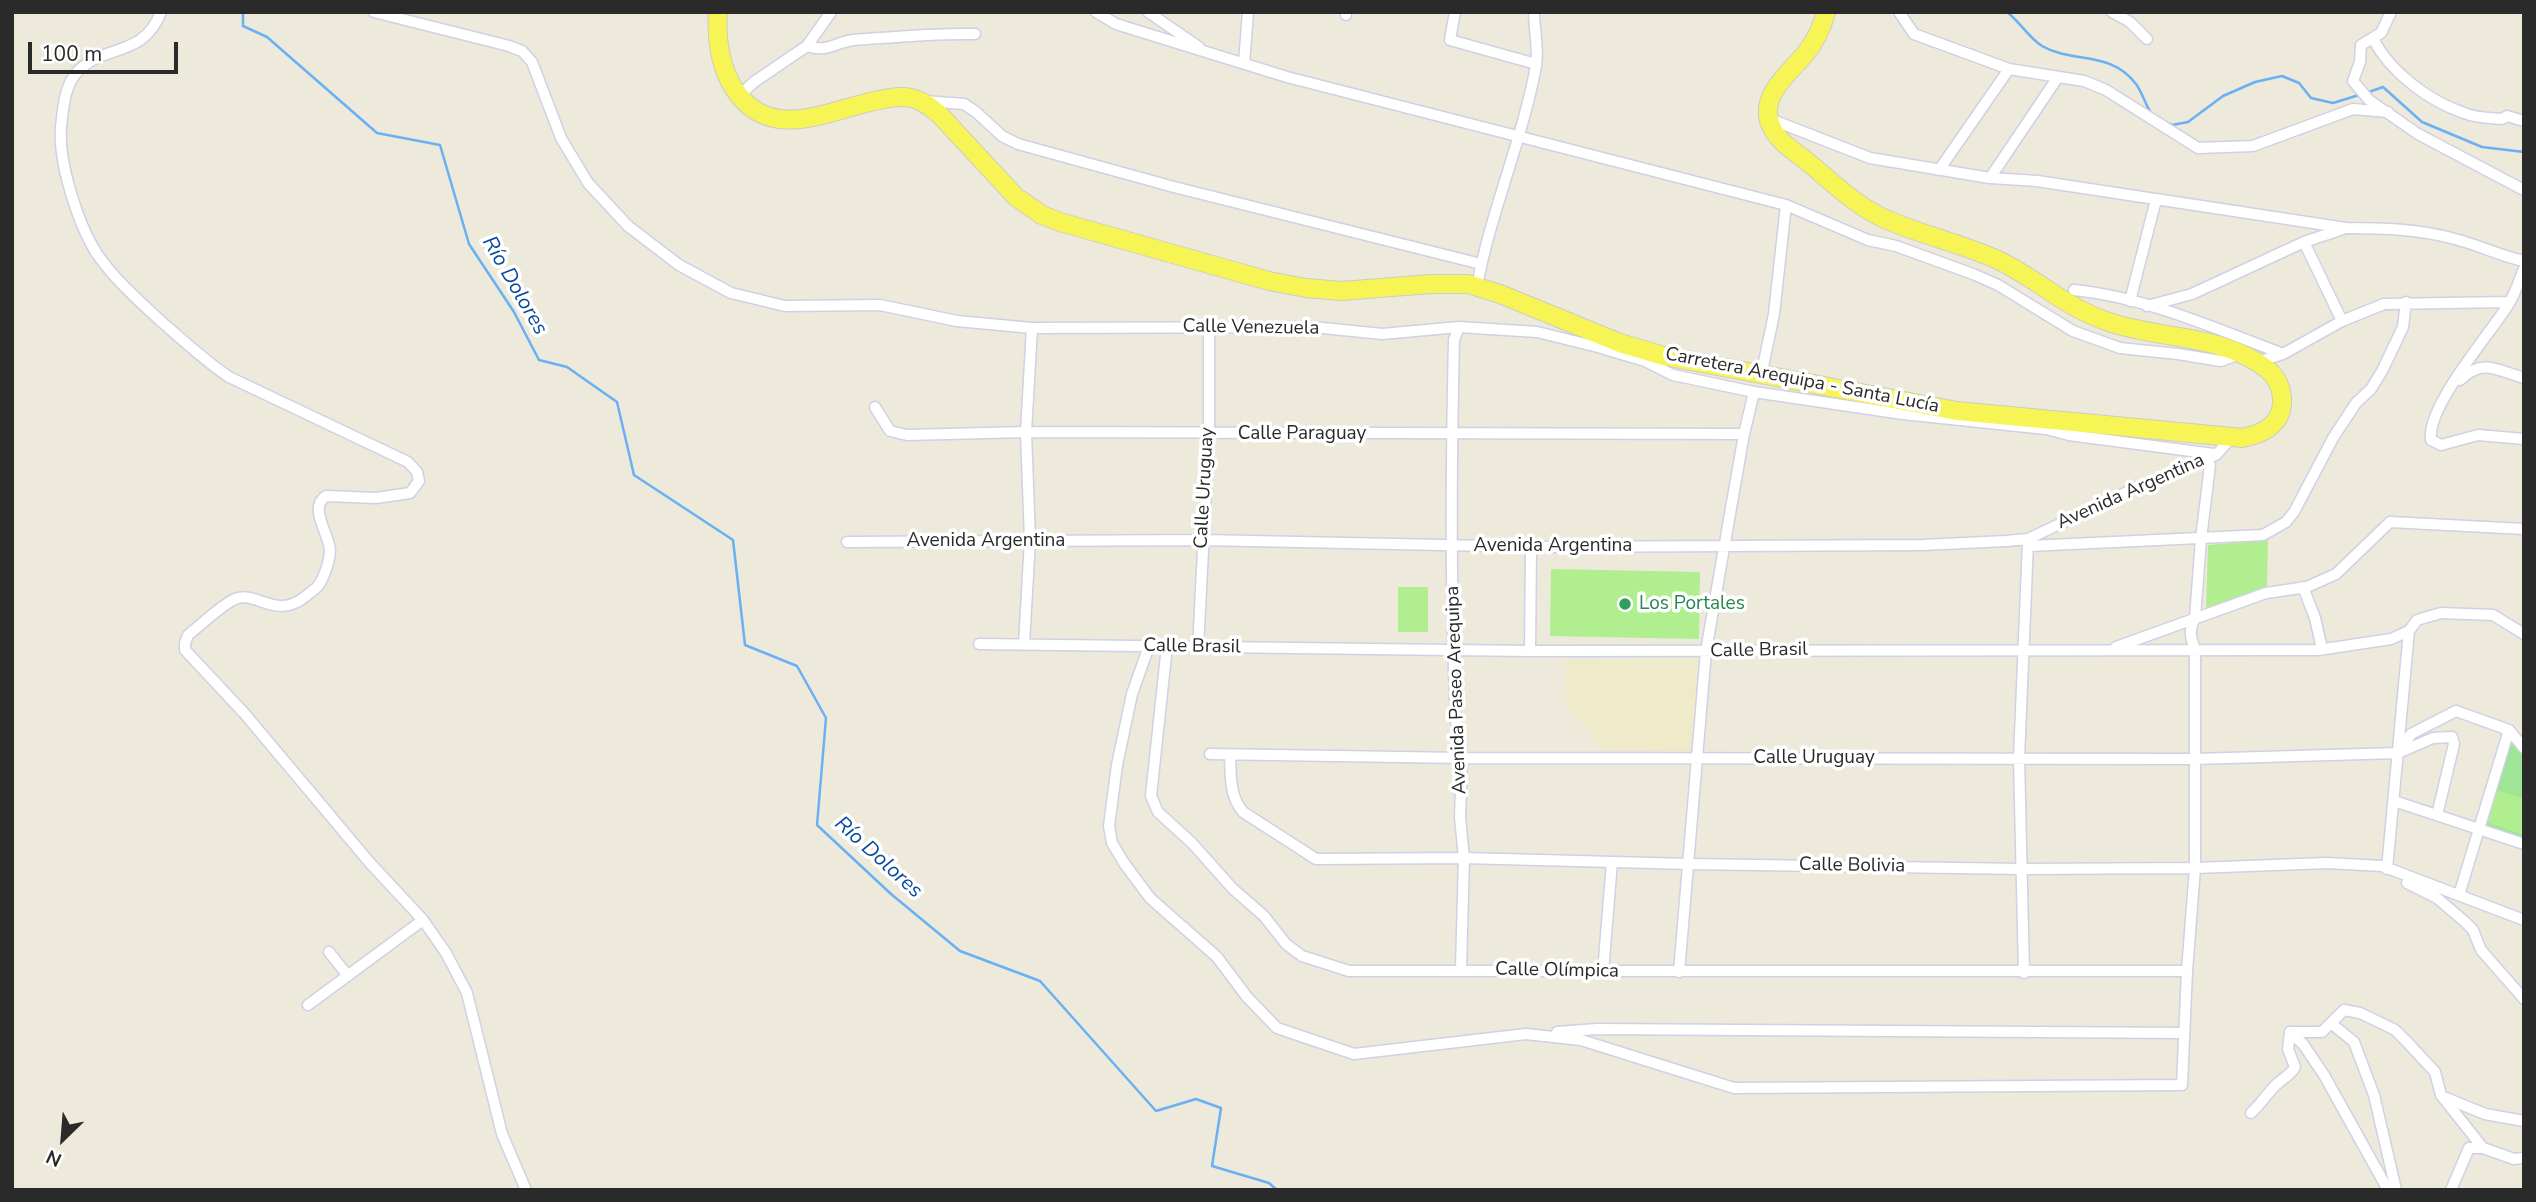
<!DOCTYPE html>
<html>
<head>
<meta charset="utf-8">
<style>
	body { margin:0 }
	#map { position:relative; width:2536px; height:1202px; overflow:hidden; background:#ede9db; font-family:"Nunito Sans",sans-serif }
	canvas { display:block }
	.frame { position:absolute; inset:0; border:14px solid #2a2a2a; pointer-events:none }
	.north { position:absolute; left:28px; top:1104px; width:70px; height:70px; -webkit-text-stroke:5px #fff; paint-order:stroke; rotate:205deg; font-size:19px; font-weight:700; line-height:28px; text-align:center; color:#2a2a2a }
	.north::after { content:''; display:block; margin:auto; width:24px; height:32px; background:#2a2a2a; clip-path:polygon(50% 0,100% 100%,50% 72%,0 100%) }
	.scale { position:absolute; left:28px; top:42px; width:150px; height:32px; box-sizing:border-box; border:4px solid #2a2a2a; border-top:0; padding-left:9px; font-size:21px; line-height:24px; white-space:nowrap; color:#2a2a2a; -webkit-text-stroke:5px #fff; paint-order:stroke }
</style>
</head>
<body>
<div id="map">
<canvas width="2536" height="1202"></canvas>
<div class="frame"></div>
<div class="north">N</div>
<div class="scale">100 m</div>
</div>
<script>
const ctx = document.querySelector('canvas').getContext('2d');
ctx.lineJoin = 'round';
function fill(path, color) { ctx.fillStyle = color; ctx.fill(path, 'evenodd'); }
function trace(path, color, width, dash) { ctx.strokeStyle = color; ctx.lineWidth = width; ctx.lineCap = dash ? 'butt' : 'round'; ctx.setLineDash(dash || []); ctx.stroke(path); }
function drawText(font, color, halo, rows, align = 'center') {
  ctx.font = font + ' "Nunito Sans",sans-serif'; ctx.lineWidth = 7; ctx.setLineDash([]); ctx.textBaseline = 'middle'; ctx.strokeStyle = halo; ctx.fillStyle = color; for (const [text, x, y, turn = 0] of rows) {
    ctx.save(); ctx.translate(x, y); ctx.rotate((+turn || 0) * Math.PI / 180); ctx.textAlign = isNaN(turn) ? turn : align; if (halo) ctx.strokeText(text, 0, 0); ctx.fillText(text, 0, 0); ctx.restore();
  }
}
fill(new Path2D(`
	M1700,659L1690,751L1604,750L1567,705L1565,660Z`), '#efebca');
fill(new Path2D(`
	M2511,739L2524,756V838L2484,825Z`), '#9ee695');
fill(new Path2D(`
	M2268,540L2267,587L2206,608L2208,545Z
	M1551,569L1700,572L1699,639L1550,636Z
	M1398,587H1428V632H1398Z
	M2497,790L2524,799V835L2487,822Z`), '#b1ee90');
trace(new Path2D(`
	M243,12V26L267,37L377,133L440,145L469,244L514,312L539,360L567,367L617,402L634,475L733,540L745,645L797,666L826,718L817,825L891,894L960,951L1040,981L1156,1111L1196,1099L1221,1108L1212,1166L1269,1183L1277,1190
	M2007,12C2020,22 2029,38 2042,46C2073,64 2110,50 2136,84C2142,92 2145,104 2151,113
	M2369,92L2383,87L2422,122L2482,147L2524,152
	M2165,122L2172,125L2188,122L2223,96L2255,82L2282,76L2299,83L2311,98L2333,103L2359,95`), '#69b0f4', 2.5);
const street = new Path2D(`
	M161,12C142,61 99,42 74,76C64,90 63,110 61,127C58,162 78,224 97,254C115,280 140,302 163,323C185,342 205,361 229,377L408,462L417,472L419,481L410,493L376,498L326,496C308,507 329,534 330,550C330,560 324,578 318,586C315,589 310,593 306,596C276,621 257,590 235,599C220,606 201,625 188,635L185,643V650L244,713L370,863L423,920L446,953L467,993L502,1134L526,1190
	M374,12L509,46L522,51L532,62L561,138L588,183L628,226L679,265L731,293L785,306L880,305L957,321L1032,328L1313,327L1382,334L1459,327L1537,332L1598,347L1617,343
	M1096,12L1116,24L1287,77L1786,205L1868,240L1896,246L1973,274L1998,285L2073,331L2120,348L2178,354L2221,361L2239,354
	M1148,12L1199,47
	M1455,12L1450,40L1536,64
	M1899,12L1914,34L2009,69L2084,81L2106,90L2198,148L2253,146L2353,109L2388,112
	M2112,12L2130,22L2147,39
	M2391,12L2381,33L2361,45L2360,62L2353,81L2369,100L2418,134L2524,190
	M1346,15V12
	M2373,39C2391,73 2429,101 2464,113C2476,118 2490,118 2502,119L2507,116L2524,121
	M807,46C829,53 834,42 854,40C895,37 935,33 975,34
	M1244,63L1248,12
	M739,96L754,82L807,46L831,12
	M925,101L964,104L976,112L1002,136L1018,144L1174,187L1481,264
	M1770,119L1870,158L1990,178L2037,181L2346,228C2383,228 2419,229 2455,239C2479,245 2500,256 2524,261
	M1939,170L2009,69
	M1990,178L2058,77
	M2304,242L2342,321
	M2524,269C2519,281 2515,294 2508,305C2490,334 2426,407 2431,440L2441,445L2478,435L2524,439
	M1477,286C1491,211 1522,141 1536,66C1539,49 1534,30 1534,12
	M2074,290C2145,297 2217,329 2283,354
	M2130,301L2156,200
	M2147,306L2192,294L2304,242L2343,229
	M1459,327L1454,340C1451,467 1450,595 1456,722L1459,728L1462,758L1460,817L1464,858L1461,969
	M1601,348L1645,361L1673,375L1754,392L1903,414L2046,429L2069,435L2214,454
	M2257,362L2283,354L2342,321L2384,304L2510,302
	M1761,376L1774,314L1786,205
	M2460,380C2483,358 2496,370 2524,378
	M875,407L890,431L907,435L1026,432L1744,434
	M847,542L1203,540L1537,547L1923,545L2006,541L2028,539L2125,493L2216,455L2232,437
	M2029,546L2263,535L2286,522L2294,512L2333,438L2356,403L2371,389L2382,371L2403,327L2406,302
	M2303,587L2315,618L2322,649
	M979,644L1530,651L2318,650L2391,639L2409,631L2417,620L2441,613L2493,615L2524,634
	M1024,644L1030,540L1026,432L1032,328
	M1149,646L1132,694L1117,765L1109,826L1112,843L1124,863L1150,898L1217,957L1247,997L1277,1028L1354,1054L1526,1034L1581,1040L1734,1088L2182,1085L2187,971L2195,868V649C2190,637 2189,629 2195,618L2201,539L2210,465
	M1167,646L1151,796L1158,812L1192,843L1233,889L1264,916L1286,944L1302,956L1349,971H2187
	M2116,647L2266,593L2307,587L2336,574L2390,522L2524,529
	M1198,648L1209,434V327
	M1530,651L1531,547
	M2399,751L2411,734L2456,711L2509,730L2524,748
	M1210,754L1462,758L2194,759L2398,753L2433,738L2452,737L2454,744L2437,815
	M1230,755C1231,776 1229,795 1243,812L1316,859L1464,858L1689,864L2023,869L2195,868L2327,863L2382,866L2524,920
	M2394,801L2524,844
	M2387,869L2409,631
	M2407,883L2437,898L2464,921L2473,930L2481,950L2524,999
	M2459,895L2509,730
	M329,952L348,976
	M1603,972L1612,862
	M1679,972L1706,651L1744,434L1754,392
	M2024,973L2019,758L2028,542
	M308,1005L423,920
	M2332,1024L2354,1042L2374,1095L2396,1190
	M1557,1032L1597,1029L2184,1033
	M2290,1032L2303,1044L2324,1075L2388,1190
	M2446,1098L2485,1114L2524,1121
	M2251,1113C2260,1105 2266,1095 2274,1087C2281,1079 2290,1076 2295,1067L2288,1049L2290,1032H2322L2344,1010L2360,1013L2383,1024L2395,1030L2408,1043L2435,1072L2441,1095L2483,1148L2514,1159L2524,1158
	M2451,1190L2469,1148H2483`);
const primary = new Path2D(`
	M718,12C716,38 720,68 735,90C770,142 825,112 874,101C886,99 899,95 911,98C922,100 930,107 939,114L1016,197L1042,215L1060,222L1269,281L1306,288L1342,291L1430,284H1468L1500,294L1620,343L1664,356L1957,411L2243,438C2253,435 2264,433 2272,425C2288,410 2284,383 2267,369C2221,333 2158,340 2106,321C2067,308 2037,279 2000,261C1962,243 1919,235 1881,217C1854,204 1832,182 1809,163C1797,153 1778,142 1771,126C1758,96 1788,75 1805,54C1815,42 1822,28 1826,12`);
trace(street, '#d1d0e4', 13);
trace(primary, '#ccc', 20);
trace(street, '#fff', 10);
trace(primary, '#f7f556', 18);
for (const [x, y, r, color] of [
	[1625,604,7,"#2e9e5b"]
]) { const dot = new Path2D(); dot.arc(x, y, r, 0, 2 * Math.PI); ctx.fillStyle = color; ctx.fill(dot); trace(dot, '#fff', 2.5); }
drawText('19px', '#2a2a2a', '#fff', [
	["Calle Venezuela",1251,328,1],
	["Carretera Arequipa - Santa Lucía",1802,381,11],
	["Calle Paraguay",1302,434],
	["Calle Uruguay",1205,488,-87],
	["Avenida Argentina",2131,492,-24],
	["Avenida Argentina",986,541],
	["Avenida Argentina",1553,546],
	["Calle Brasil",1192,647,1],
	["Calle Brasil",1759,651,-1],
	["Avenida Paseo Arequipa",1457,690,-92],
	["Calle Uruguay",1814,758],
	["Calle Bolivia",1852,866,1],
	["Calle Olímpica",1557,971,1]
]);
drawText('19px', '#27864d', '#fff', [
	["Los Portales",1639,604]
], 'left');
drawText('italic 21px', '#074aa1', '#fff', [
	["Río Dolores",514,286,60],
	["Río Dolores",878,858,42]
]);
</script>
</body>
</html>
